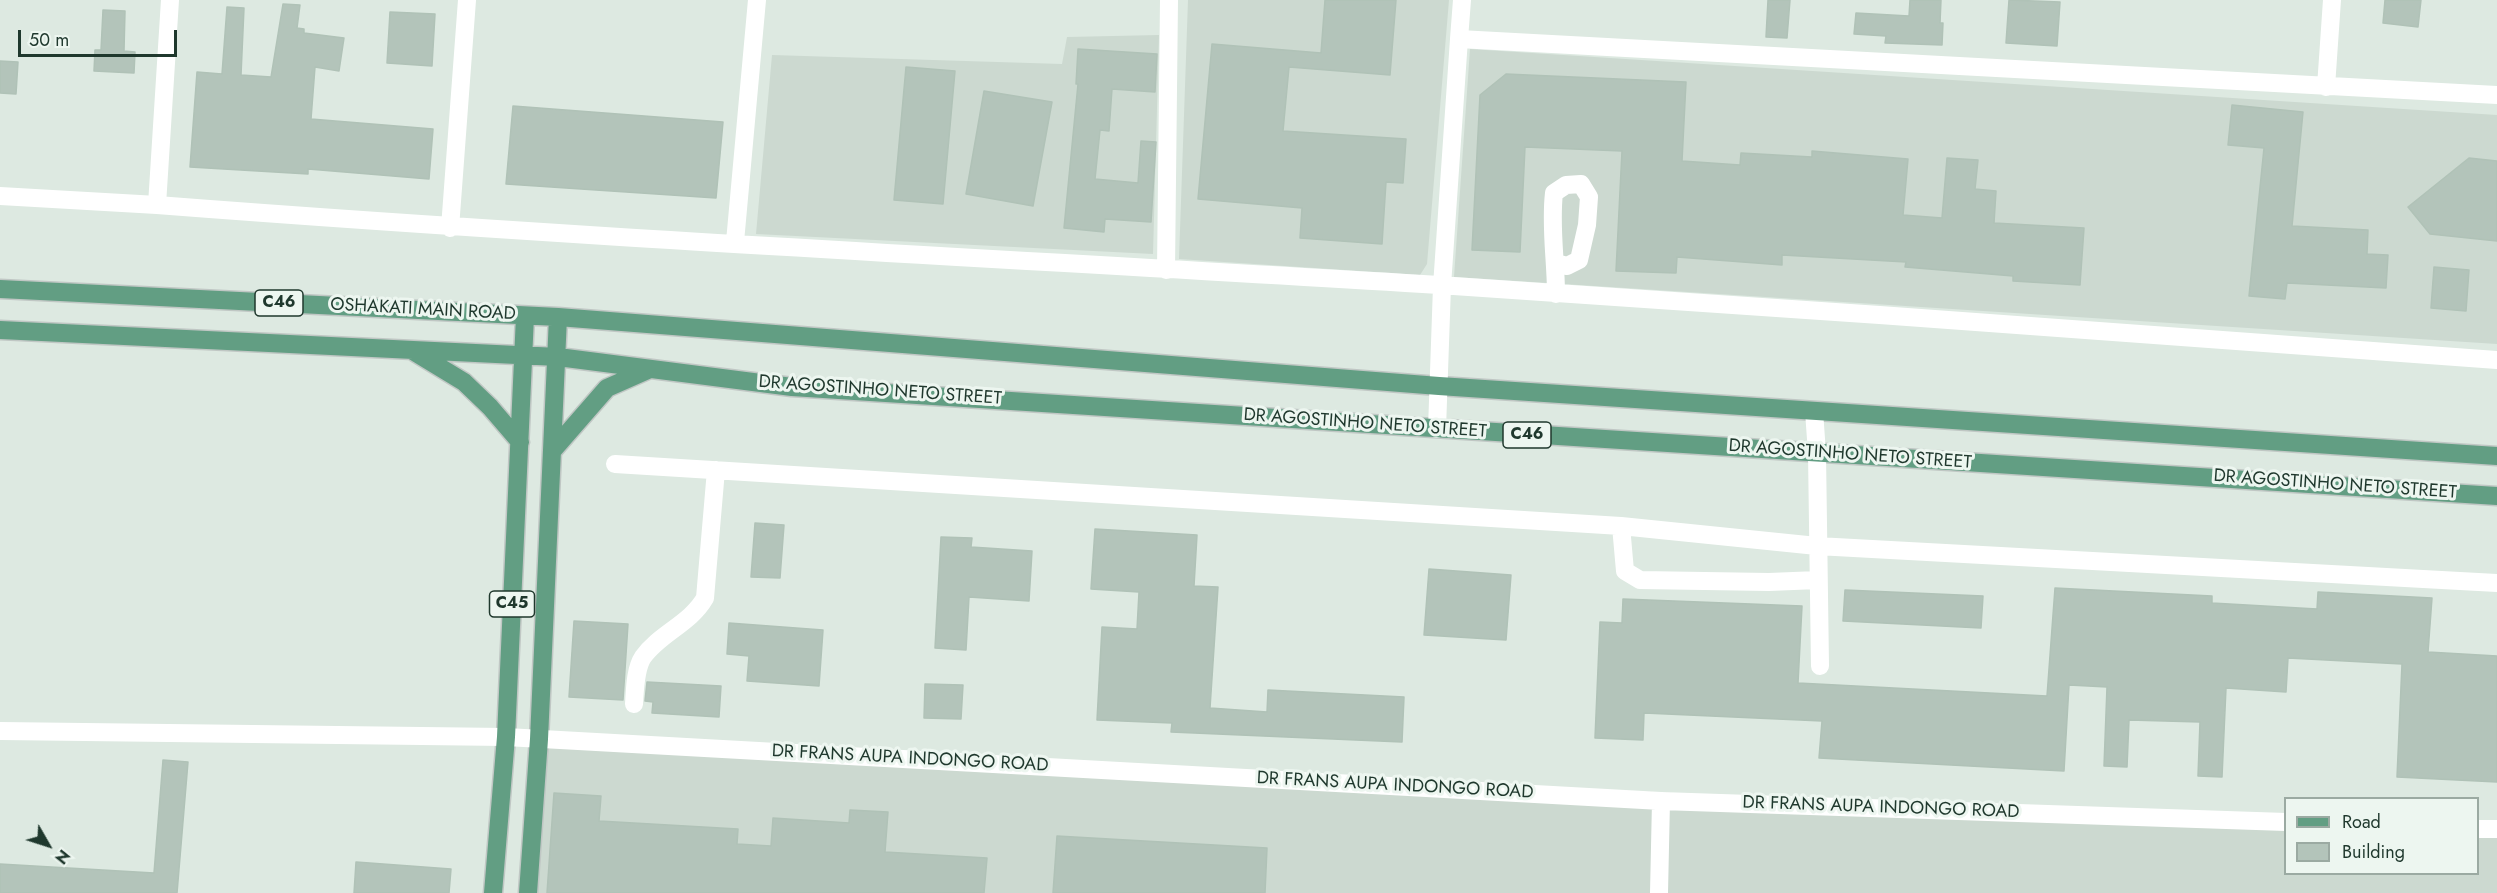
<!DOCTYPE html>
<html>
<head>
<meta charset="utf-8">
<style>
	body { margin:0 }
	#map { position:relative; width:2497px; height:893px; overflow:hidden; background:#dde9e1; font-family:Jost,sans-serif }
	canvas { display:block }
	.legend { position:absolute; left:2284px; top:797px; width:195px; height:78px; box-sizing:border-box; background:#edf6f0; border:2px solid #9baaa2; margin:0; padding:8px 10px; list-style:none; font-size:18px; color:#1f382d }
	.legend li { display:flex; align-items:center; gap:12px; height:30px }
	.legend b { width:30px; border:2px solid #9baaa2 }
	.north { position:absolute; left:18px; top:815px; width:60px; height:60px; -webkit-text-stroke:4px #edf6f0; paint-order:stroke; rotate:129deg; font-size:16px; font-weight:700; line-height:24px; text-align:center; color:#1f382d }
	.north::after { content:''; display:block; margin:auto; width:21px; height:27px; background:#1f382d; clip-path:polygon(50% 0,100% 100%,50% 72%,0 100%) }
	.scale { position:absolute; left:18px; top:30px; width:159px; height:27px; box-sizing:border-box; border:3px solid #1f382d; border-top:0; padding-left:8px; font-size:18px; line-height:21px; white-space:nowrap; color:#1f382d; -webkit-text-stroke:4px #edf6f0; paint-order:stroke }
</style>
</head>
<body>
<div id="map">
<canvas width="2497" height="893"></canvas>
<ul class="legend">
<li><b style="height:8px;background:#629e83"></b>Road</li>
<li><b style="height:16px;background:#b3c4ba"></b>Building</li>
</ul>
<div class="north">N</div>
<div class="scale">50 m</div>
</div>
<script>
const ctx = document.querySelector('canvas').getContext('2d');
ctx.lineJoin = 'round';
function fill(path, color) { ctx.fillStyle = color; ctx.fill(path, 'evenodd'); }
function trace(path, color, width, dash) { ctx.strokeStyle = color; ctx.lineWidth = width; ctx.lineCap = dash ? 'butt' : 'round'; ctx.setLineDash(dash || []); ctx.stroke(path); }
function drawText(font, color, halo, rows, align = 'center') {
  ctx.font = font + ' Jost,sans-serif'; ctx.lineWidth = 6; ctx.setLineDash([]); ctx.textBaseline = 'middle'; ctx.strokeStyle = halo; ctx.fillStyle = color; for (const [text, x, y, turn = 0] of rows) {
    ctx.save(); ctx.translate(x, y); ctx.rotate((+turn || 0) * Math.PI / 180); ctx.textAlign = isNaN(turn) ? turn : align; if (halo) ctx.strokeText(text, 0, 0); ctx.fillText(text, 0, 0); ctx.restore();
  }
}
fill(new Path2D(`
	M1188,0H1449L1427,264L1420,275L1179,259Z
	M1159,35L1153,254L756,234L772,55L1062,64L1067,37Z
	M1470,49L2497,115V344L1454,277Z
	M539,739L2285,822L2286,874H2478V829H2497V893H528Z`), '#ccd9d0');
const building = new Path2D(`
	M1325,0H1396L1390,75L1289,67L1283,131L1406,139L1403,183L1386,182L1382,244L1300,238L1302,208L1198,199L1212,44L1321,53Z
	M1768,0H1790L1787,38L1766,37Z
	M1910,0H1941L1940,23H1943L1942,45L1885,43L1886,36L1854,34L1856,13L1909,16Z
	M2009,0L2060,2L2057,46L2006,43Z
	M2385,0H2421L2418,27L2383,23Z
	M283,4L300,5L297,28L304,29V33L344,38L339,71L315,67L311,119L433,129L429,179L308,169V174L190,167L197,72L222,74L227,7L244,8L241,75L271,77Z
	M103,10L125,11L124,51L135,52L134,73L94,71L95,50H101Z
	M390,12L435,14L432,66L387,63Z
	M1078,49L1157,54L1155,92L1112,89L1109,131L1100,130L1095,179L1138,183L1141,141L1156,142L1151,222L1105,219L1104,232L1064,228L1078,84H1076Z
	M0,61L18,62L16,94L0,93Z
	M906,67L955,71L943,204L894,200Z
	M1506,74L1686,82L1682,161L1740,165L1741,153L1812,157V151L1908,159L1903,215L1942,218L1947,158L1978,160L1975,189L1996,191L1994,223L2084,228L2080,285L2013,281V276L1905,267L1906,262L1782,255V265L1677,257L1676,273L1616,271L1622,151L1525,147L1520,252L1472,250L1480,95Z
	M984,91L1052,102L1033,206L966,194Z
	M2232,105L2303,112L2292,226L2368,230L2367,254L2388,255L2386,288L2287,283L2285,299L2249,296L2264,148L2228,145Z
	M513,106L723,122L716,198L506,184Z
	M2469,158L2497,161V241L2430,234L2408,207Z
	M2434,267L2469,270L2466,311L2431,308Z
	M755,523L784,525L780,578L751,577Z
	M1095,529L1197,535L1194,586L1218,587L1210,708L1267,712L1268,690L1404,697L1402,742L1171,732L1172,723L1097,720L1102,627L1137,629L1139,592L1091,589Z
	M941,537L972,538L971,547L1032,551L1029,601L969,597L966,650L935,648Z
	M1429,569L1511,575L1506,640L1424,635Z
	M2055,588L2212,596V603L2317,609L2318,592L2432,598L2428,652L2497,656V782L2397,777L2402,664L2288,658L2286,692L2226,688L2222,777L2198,776L2200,722L2129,720L2127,767L2104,766L2107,687L2069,685L2064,771L1819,758L1822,721L1644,713L1643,740L1595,738L1600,622L1622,623L1623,599L1802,606L1798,683L2047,696Z
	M1845,590L1983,596L1981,628L1843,621Z
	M574,621L628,624L623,700L569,697Z
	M729,623L823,630L819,686L747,681L749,656L727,654Z
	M647,682L721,686L719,717L652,713L653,702L645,701Z
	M925,684L963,685L961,719L924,718Z
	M163,760L188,762L177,893H0V864L154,873Z
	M554,793L601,796L599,821L738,829L737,844L771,846L773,818L849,823L850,810L888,812L885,852L987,858L984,893H547Z
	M1057,836L1267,848L1265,893H1053Z
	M356,862L451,869L449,893H354Z`);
fill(building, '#b3c4ba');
trace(building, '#b0c2b7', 1.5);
const major = new Path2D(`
	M0,289L558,317L1439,386L2497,456
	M0,330L558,357L792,387L2497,496
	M413,351L464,382L490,407L520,442
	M553,450L607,388L650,369
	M493,893L506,737L525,316
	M528,893L539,739L558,317`);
trace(major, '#c0c7c4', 21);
trace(new Path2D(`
	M1462,0L1459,39L2497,95
	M2326,87L2332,0
	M0,196L157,205L170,0
	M157,205C584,238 1012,259 1439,285C1792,307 2144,335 2497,360
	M450,228L467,0
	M735,242L757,0
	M1166,270L1169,0
	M1556,294C1556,260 1550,227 1554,193L1566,185L1581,184L1589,197L1587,225L1579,260L1567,266L1556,263
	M1814,411L1817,453L1820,666
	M1437,429L1442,286L1459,39
	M615,464L1621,526L1817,546L2497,583
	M1621,526L1625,571L1640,580L1769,582L1818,580
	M634,704C635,690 635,669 643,657C660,633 690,624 705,598L716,470
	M0,731L506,737L1661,801L2286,822
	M2478,829H2497
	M1659,893L1661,801`), '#fff', 18);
trace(major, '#629e83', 18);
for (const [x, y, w] of [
	[279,303,48],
	[1527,435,48],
	[512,604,45]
]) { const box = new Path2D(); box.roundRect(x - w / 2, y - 13, w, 26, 4.5); ctx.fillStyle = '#edf6f0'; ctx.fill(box); trace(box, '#1f382d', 1.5); }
drawText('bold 16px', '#1f382d', null, [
	["C46",279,303],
	["C46",1527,435],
	["C45",512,604]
]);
drawText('18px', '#1f382d', '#edf6f0', [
	["OSHAKATI MAIN ROAD",423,310,3],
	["DR AGOSTINHO NETO STREET",880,391,4],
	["DR AGOSTINHO NETO STREET",1365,424,4],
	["DR AGOSTINHO NETO STREET",1850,455,4],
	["DR AGOSTINHO NETO STREET",2335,485,4],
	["DR FRANS AUPA INDONGO ROAD",910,759,3],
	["DR FRANS AUPA INDONGO ROAD",1395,786,3],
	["DR FRANS AUPA INDONGO ROAD",1881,808,2]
]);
</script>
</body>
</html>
